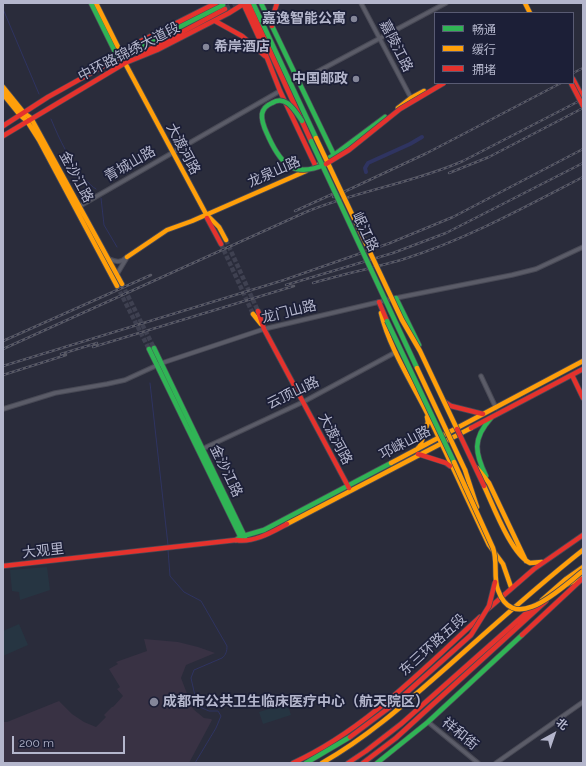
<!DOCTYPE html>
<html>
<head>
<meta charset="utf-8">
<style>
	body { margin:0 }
	#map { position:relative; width:586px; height:766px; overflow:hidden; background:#2a2c3b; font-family:Raleway,"Noto Sans SC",sans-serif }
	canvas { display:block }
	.frame { position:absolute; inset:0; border:4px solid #b4b6cc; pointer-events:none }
	.legend { position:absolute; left:434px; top:12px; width:140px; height:72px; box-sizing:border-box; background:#1c1f37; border:1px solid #595b73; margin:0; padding:5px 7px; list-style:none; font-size:12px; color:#b4b6cc }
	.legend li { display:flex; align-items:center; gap:8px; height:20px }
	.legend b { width:20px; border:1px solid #595b73 }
	.north { position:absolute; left:534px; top:714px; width:40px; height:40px; -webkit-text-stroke:3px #1c1f37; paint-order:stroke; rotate:40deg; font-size:11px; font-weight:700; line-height:16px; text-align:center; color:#b4b6cc }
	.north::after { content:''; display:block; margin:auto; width:14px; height:18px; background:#b4b6cc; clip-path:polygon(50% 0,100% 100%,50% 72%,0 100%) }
	.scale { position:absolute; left:12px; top:736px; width:113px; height:18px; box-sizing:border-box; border:2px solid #b4b6cc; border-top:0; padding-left:5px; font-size:12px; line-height:14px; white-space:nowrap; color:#b4b6cc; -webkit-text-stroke:3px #1c1f37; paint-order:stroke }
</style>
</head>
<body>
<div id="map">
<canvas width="586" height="766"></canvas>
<div class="frame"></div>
<ul class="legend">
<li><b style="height:5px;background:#30b455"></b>畅通</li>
<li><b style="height:5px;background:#ff9f0a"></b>缓行</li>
<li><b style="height:5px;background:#e5322d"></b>拥堵</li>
</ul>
<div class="north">北</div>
<div class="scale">200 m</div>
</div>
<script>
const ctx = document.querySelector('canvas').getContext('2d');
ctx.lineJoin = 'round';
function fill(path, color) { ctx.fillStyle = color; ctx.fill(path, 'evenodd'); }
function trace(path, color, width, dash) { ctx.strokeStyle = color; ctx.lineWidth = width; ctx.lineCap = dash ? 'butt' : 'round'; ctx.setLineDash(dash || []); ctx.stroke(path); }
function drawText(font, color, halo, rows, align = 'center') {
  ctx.font = font + ' Raleway,"Noto Sans SC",sans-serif'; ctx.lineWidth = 3.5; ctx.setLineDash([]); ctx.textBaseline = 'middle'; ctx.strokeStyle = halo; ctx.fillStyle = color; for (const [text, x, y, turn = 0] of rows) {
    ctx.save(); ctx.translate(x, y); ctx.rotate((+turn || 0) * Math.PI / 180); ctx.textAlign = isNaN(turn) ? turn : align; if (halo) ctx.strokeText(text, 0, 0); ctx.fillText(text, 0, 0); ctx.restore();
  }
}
fill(new Path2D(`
	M144,639L178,642L198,647L215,653L186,665L181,678L193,709L204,718L211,719L212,720L189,763H3V722H7L59,701L72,714L84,722L96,727L106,717L104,715L112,707H113L123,696L117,689L120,687L109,669L118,664L116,662L147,651Z`), '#393244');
fill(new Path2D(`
	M47,567L50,590L20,600L19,592L12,591L10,570Z
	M19,624L28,645L3,656V631Z
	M287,703L291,715L263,724L259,712Z`), '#263542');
trace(new Path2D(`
	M3,9L39,94
	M51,119C60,141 70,161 85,179C89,183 92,187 96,189
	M101,198L104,225L117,247
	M150,383L168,545
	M168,550L170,576L184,592L201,601L227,646C227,651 226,655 222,658L194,670L191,678L195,696L200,707L209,711H218L221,716L216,728L195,763`), '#2f3461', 1);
trace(new Path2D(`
	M366,172L365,168L368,163L410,144L422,137`), '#2f3461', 4);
trace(new Path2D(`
	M226,240L258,311
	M221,244L253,314
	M122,284L154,348
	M117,286L149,349`), '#3f4151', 4.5, [4.5, 2]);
trace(new Path2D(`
	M225,9L237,3`), '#3f4151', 5.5, [5.5, 3]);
const street = new Path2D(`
	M361,3L411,98
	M298,82L446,3
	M78,207L280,91
	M109,259C116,262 121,263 127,257
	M117,274L126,259
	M481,376L496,408
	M3,409L55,393L107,384L125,380L162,363L264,329L396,298L512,275L536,269L583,247
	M200,450L303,402L396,352
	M428,722L478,763
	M496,763L583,702`);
const fast = new Path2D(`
	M91,3L118,58
	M253,3L316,138
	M261,3L334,155
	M132,51L223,5
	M313,168L334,155L385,117
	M396,298L419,345
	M154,348L245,537
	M149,349L241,538
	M486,476C475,453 472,439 491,418
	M236,540L240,537L264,530L391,463
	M306,763L350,737
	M377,763L428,722L522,635`);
const slow = new Path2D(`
	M96,3L122,55
	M525,3L530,13
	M125,63L206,214L219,227L226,240
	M3,87L24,113L31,118L122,284
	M3,94L20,115L27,121L39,140L117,286
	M398,108L411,98L424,91
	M127,257L167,230L192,221L306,171
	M381,313C389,347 411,381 427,413C448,456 468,501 489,545L503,564L511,587
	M253,314L261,324
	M418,448L420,446L428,422L427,417
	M391,463L583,361
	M477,468L489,483L526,561
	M465,470L477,507
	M484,486C493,505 511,554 530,563L542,562
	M287,524L471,428
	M568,584L583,577
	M542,600L566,579L583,567
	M322,763C368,737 407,702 447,667C492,627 536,587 583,550`);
const jam = new Path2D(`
	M243,3L260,40L280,91L316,167
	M248,3L311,141
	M215,21L242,36L265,56
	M272,26L273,16L277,3
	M143,53L225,9
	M573,79L583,98
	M3,126L48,97L118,58L141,41L216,3
	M3,136L125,63L157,50L229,13L245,3
	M207,218L221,244
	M379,302L387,321
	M258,311L264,329L349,488
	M572,375L583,398
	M445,402L451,406L483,414
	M471,428L583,369
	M418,454L446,463L450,466
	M3,566L236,540C254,543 272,532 287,524
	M488,609L534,569L583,535
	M522,635L582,579
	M293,763C365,730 422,670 480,617
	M348,763L366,751L401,724L533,607
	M363,763L396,738L546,601`);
trace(street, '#484955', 5.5);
trace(fast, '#484955', 6);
trace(slow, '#484955', 6);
trace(jam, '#484955', 6);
trace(street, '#5b5c68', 3.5);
trace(fast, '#30b455', 4.5);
trace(slow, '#ff9f0a', 4.5);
trace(jam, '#e5322d', 4.5);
const rail = new Path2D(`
	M573,73L583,68
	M449,173L489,157L583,108
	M333,197L427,153L561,83
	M295,211L337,192
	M313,283C343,274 374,268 404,259C467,239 525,207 583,177
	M286,285L393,253L446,233L583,163
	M3,341L151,275
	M93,347L294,286
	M3,349L306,212C357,191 413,183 463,161L583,99
	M61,354L97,343
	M3,366L284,280L390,243L453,217L583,149
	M3,375L66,355`);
trace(rail, '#595a66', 2.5);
trace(rail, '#1c1f37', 1, [3]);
const fastBridge = new Path2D(`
	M302,121C295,111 286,94 272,103C267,105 263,109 262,114C261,123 266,131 269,138C282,166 295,178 326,164
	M311,141L417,368
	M387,321L454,462`);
const slowBridge = new Path2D(`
	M316,138L402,320L420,351L457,429
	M417,368L465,470
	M454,462L493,548C498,562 493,577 498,590C514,636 562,587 583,571`);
const jamBridge = new Path2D(`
	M571,83L583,106
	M326,164L349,150L400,109L444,83
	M457,429L484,486
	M350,737L394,704L471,635L489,606L495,582`);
trace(fastBridge, '#484955', 6, []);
trace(slowBridge, '#484955', 6, []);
trace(jamBridge, '#484955', 6, []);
trace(fastBridge, '#30b455', 4.5);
trace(slowBridge, '#ff9f0a', 4.5);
trace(jamBridge, '#e5322d', 4.5);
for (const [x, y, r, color] of [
	[354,19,4,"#848699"],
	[206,47,4,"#848699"],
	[356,79,4,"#848699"],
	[154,702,5,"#848699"]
]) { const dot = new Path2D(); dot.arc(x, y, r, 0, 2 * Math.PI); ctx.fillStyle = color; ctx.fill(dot); trace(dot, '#1c1f37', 1.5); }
drawText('bold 14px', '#b4b6cc', '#1c1f37', [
	["嘉逸智能公寓",346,19],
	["希岸酒店",214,47,"left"],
	["中国邮政",348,79],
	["成都市公共卫生临床医疗中心（航天院区）",163,702,"left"]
], 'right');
drawText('14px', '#b4b6cc', '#1c1f37', [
	["嘉陵江路",396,46,63],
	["中环路锦绣大道段",129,52,-27],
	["大渡河路",183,149,62],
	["青城山路",130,164,-30],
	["龙泉山路",274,172,-24],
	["金沙江路",76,177,62],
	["岷江路",365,232,65],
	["龙门山路",289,312,-14],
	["云顶山路",293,393,-26],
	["大渡河路",335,439,62],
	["邛崃山路",405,443,-28],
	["金沙江路",226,471,64],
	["大观里",43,551,-6],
	["东三环路五段",433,645,-42],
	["祥和街",460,734,39]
]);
</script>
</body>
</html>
